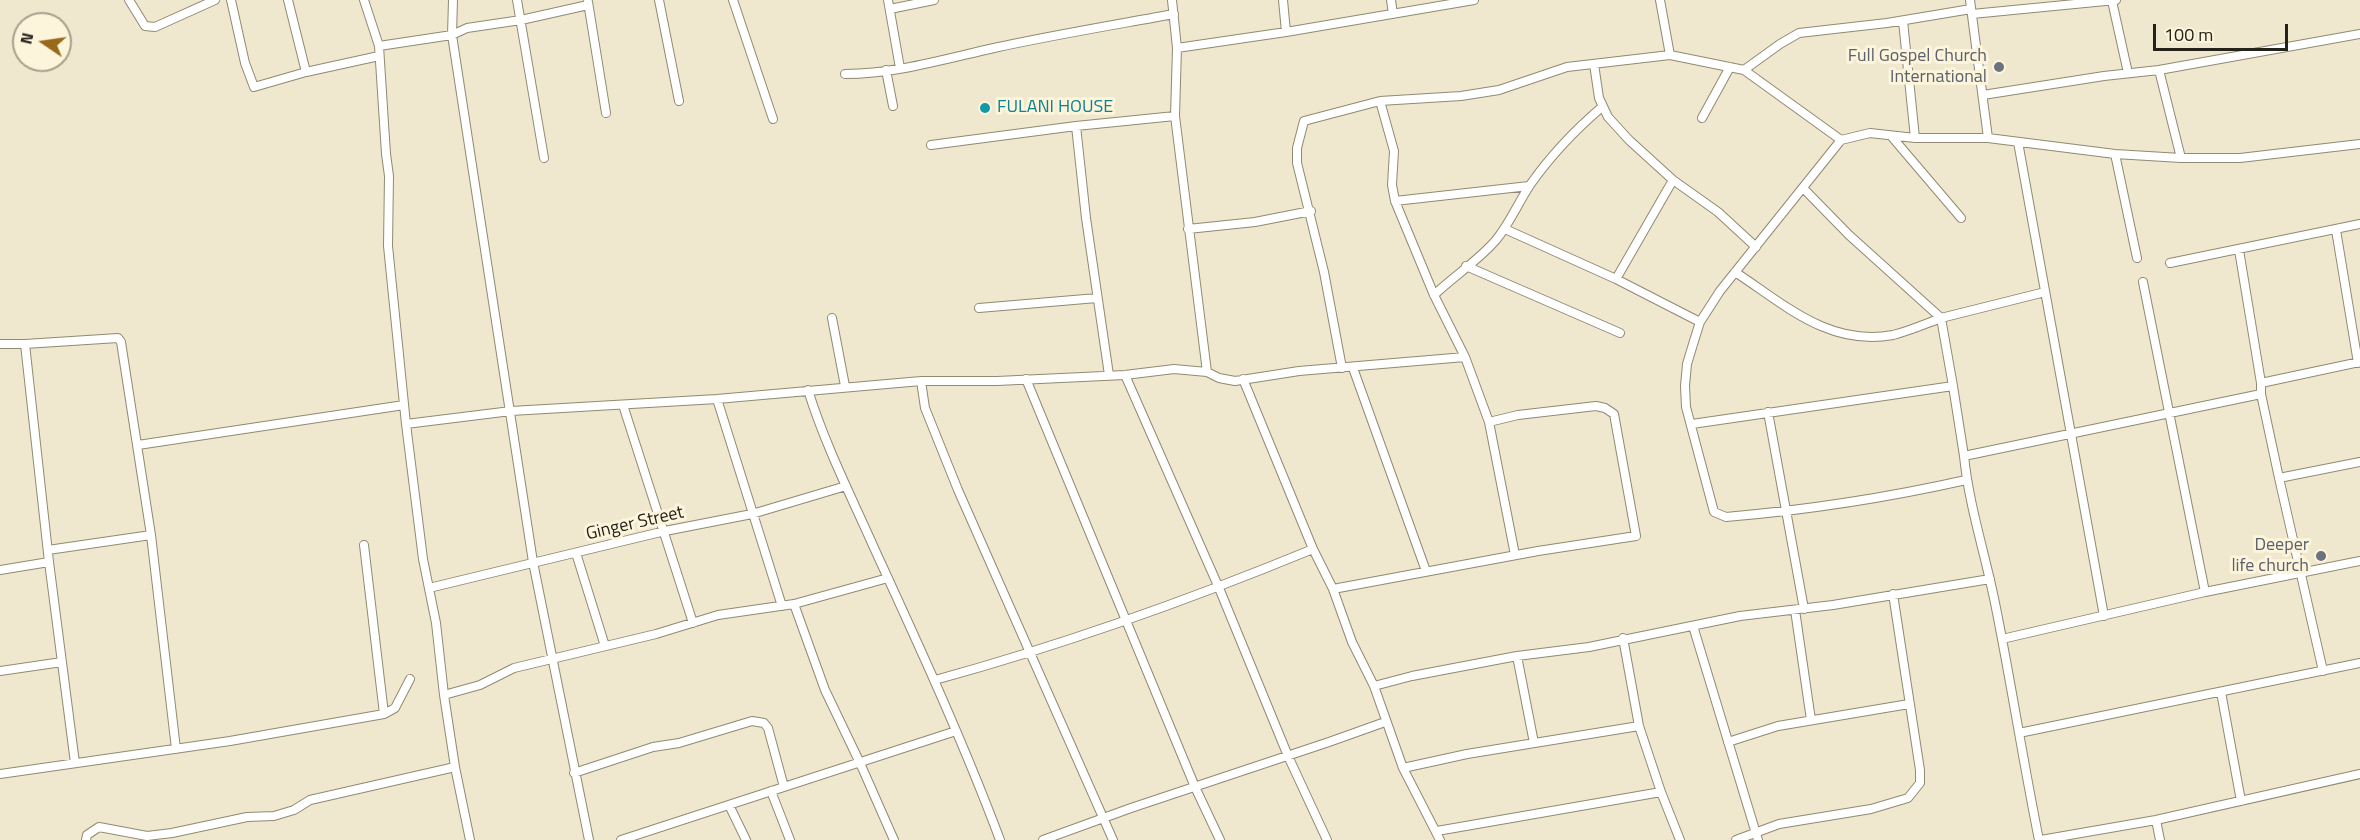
<!DOCTYPE html>
<html>
<head>
<meta charset="utf-8">
<style>
	body { margin:0 }
	#map { position:relative; width:2360px; height:840px; overflow:hidden; background:#efe7ce; font-family:"Titillium Web",sans-serif }
	canvas { display:block }
	.north { position:absolute; left:12px; top:12px; width:60px; height:60px; box-sizing:border-box; background:#fcf4db; border:2px solid #a6a08d; border-radius:50%; rotate:283deg; font-size:16px; font-weight:700; line-height:24px; text-align:center; color:#252219 }
	.north::after { content:''; display:block; margin:auto; width:21px; height:27px; background:#99691b; clip-path:polygon(50% 0,100% 100%,50% 72%,0 100%) }
	.scale { position:absolute; left:2153px; top:24px; width:135px; height:27px; box-sizing:border-box; border:3px solid #252219; border-top:0; padding-left:8px; font-size:18px; line-height:21px; white-space:nowrap; color:#252219; -webkit-text-stroke:4px #fcf4db; paint-order:stroke }
</style>
</head>
<body>
<div id="map">
<canvas width="2360" height="840"></canvas>
<div class="north">N</div>
<div class="scale">100 m</div>
</div>
<script>
const ctx = document.querySelector('canvas').getContext('2d');
ctx.lineJoin = 'round';
function trace(path, color, width, dash) { ctx.strokeStyle = color; ctx.lineWidth = width; ctx.lineCap = dash ? 'butt' : 'round'; ctx.setLineDash(dash || []); ctx.stroke(path); }
function drawText(font, color, halo, rows, align = 'center') {
  ctx.font = font + ' "Titillium Web",sans-serif'; ctx.lineWidth = 6; ctx.setLineDash([]); ctx.textBaseline = 'middle'; ctx.strokeStyle = halo; ctx.fillStyle = color; for (const [text, x, y, turn = 0] of rows) {
    ctx.save(); ctx.translate(x, y); ctx.rotate((+turn || 0) * Math.PI / 180); ctx.textAlign = isNaN(turn) ? turn : align; if (halo) ctx.strokeText(text, 0, 0); ctx.fillText(text, 0, 0); ctx.restore();
  }
}
const street = new Path2D(`
	M129,0L145,26L155,27L215,0
	M231,0L245,63L254,87L306,72L379,56
	M288,0L306,72
	M364,0L379,46L386,154L389,176L388,246L406,424L423,559L436,623L444,695L455,767L470,840
	M453,0L452,35L533,562L589,840
	M517,0L544,158
	M659,0L679,101
	M733,0L773,119
	M888,0L900,68
	M1172,0L1177,48L1175,116L1207,372
	M1283,0L1286,32
	M1391,0L1393,14
	M1660,0L1670,55
	M1970,0L1988,138
	M2112,1L2128,73
	M588,2L606,113
	M890,9L934,0
	M1972,14L2116,0
	M1903,21L1915,138
	M379,46L452,35L467,28L521,20L588,5
	M1177,48L1286,32L1474,0
	M1594,64L1599,98L1608,117L1629,140L1673,180L1718,212L1756,247
	M886,70L893,106
	M1744,70L1780,44L1799,33L1887,23L1971,9
	M2159,70L2181,158
	M845,74C895,74 945,59 994,48C1053,35 1114,25 1174,14
	M1983,95L2104,76L2159,70L2360,34
	M1380,101L1394,151L1392,185L1395,201L1434,295L1465,357L1489,422L1515,555
	M1702,118L1730,67
	M1076,126L1086,218L1109,375
	M1892,137L1961,218
	M2018,142L2104,616
	M931,145L1076,126L1175,116
	M2115,154L2137,258
	M1395,201L1529,186
	M1188,229L1255,222L1311,211
	M1505,229L1616,279L1700,322
	M2336,230L2358,363
	M2239,250L2261,383
	M2170,263L2360,224
	M1466,266L1620,333
	M1735,272C1784,304 1829,347 1893,335C1909,331 1925,324 1941,318L1849,235L1803,188
	M1616,279L1673,180
	M2143,282L2205,592
	M1434,295C1454,276 1479,260 1496,240C1510,223 1518,203 1530,185C1551,155 1575,130 1602,107
	M979,308L1097,298
	M832,318L845,386
	M0,344H25L49,562L75,763
	M25,344L118,338L121,342L151,535L176,749
	M2360,362L2261,383V394L2279,478L2360,462
	M1342,368L1324,272L1297,163V148L1304,121L1380,101L1461,96L1499,90L1567,67L1670,55L1744,70L1841,140
	M1353,368L1426,571
	M1125,375L1219,588L1288,756L1327,840
	M1026,379L1195,787L1220,840
	M1243,379L1313,549L1333,589L1352,642L1374,686L1403,768L1440,840
	M921,381L925,408L958,490L1113,840
	M1953,386L1941,318L2045,292
	M808,390C825,445 852,498 875,550C919,646 963,741 1000,840
	M717,399L782,606
	M623,405L693,623
	M1768,412L1804,609
	M406,424L511,411L717,399L921,381H997L1125,375L1174,369L1207,372L1219,378L1235,381L1299,371L1465,357
	M1692,424L1953,386L1964,456
	M138,445L404,405
	M2279,478L2323,671
	M1966,480C1886,498 1807,510 1726,517L1714,512L1686,407L1685,386L1687,364L1694,341L1700,322L1720,291L1841,140L1870,133L1915,138H1988L2115,154L2181,158H2240L2360,144
	M364,545L384,714
	M48,550L151,535
	M576,553L605,646
	M0,570L49,562
	M429,588L665,531L752,514L846,486
	M1333,589L1538,551L1636,536L1614,414L1605,408L1596,406L1518,415L1489,422
	M794,604L825,690L860,763L894,840
	M1795,610L1811,720
	M1693,626L1758,840
	M1623,638L1639,726L1661,792L1680,840
	M2002,639L2205,592L2360,561
	M1517,656L1534,743
	M0,671L62,662
	M935,680C1063,645 1189,600 1313,549
	M1374,686L1412,676L1517,656L1589,647L1740,616L1833,605L1990,579
	M2221,692L2241,801
	M444,695L480,685L514,668L656,634L718,615L794,604L888,578
	M2019,733L2360,663
	M1728,742L1778,726L1909,704
	M1403,768L1467,754L1639,726
	M574,773L653,747L679,743L752,721L764,723L768,728L784,787
	M0,774L230,741L384,714L395,708L410,679
	M771,791L790,840
	M729,805L746,840
	M2156,820L2160,840
	M1437,831L1661,792
	M86,840L87,835L99,827L147,836L172,833L247,817L274,816L294,810L310,800L455,767
	M621,840L956,731
	M1043,840L1131,808L1329,742L1385,722
	M1736,840L1779,824L1871,809L1908,798L1920,783V770L1893,594
	M2039,840C2023,761 2011,682 1995,603C1985,553 1969,506 1964,456L2261,394
	M2041,840L2156,820L2360,774`);
trace(street, '#918973', 10);
trace(street, '#fff', 8);
for (const [x, y, r, color] of [
	[1999,67,6,"#6b7280"],
	[985,108,6,"#0f9aa8"],
	[2321,556,6,"#6b7280"]
]) { const dot = new Path2D(); dot.arc(x, y, r, 0, 2 * Math.PI); ctx.fillStyle = color; ctx.fill(dot); trace(dot, '#fcf4db', 2); }
drawText('18px', '#5b616d', '#fcf4db', [
	["Full Gospel Church",1987,57],
	["International",1987,78],
	["Deeper",2309,546],
	["life church",2309,567]
], 'right');
drawText('18px', '#0d838f', '#fcf4db', [
	["FULANI HOUSE",997,108]
], 'left');
drawText('18px', '#252219', '#fcf4db', [
	["Ginger Street",635,524,-13]
]);
</script>
</body>
</html>
